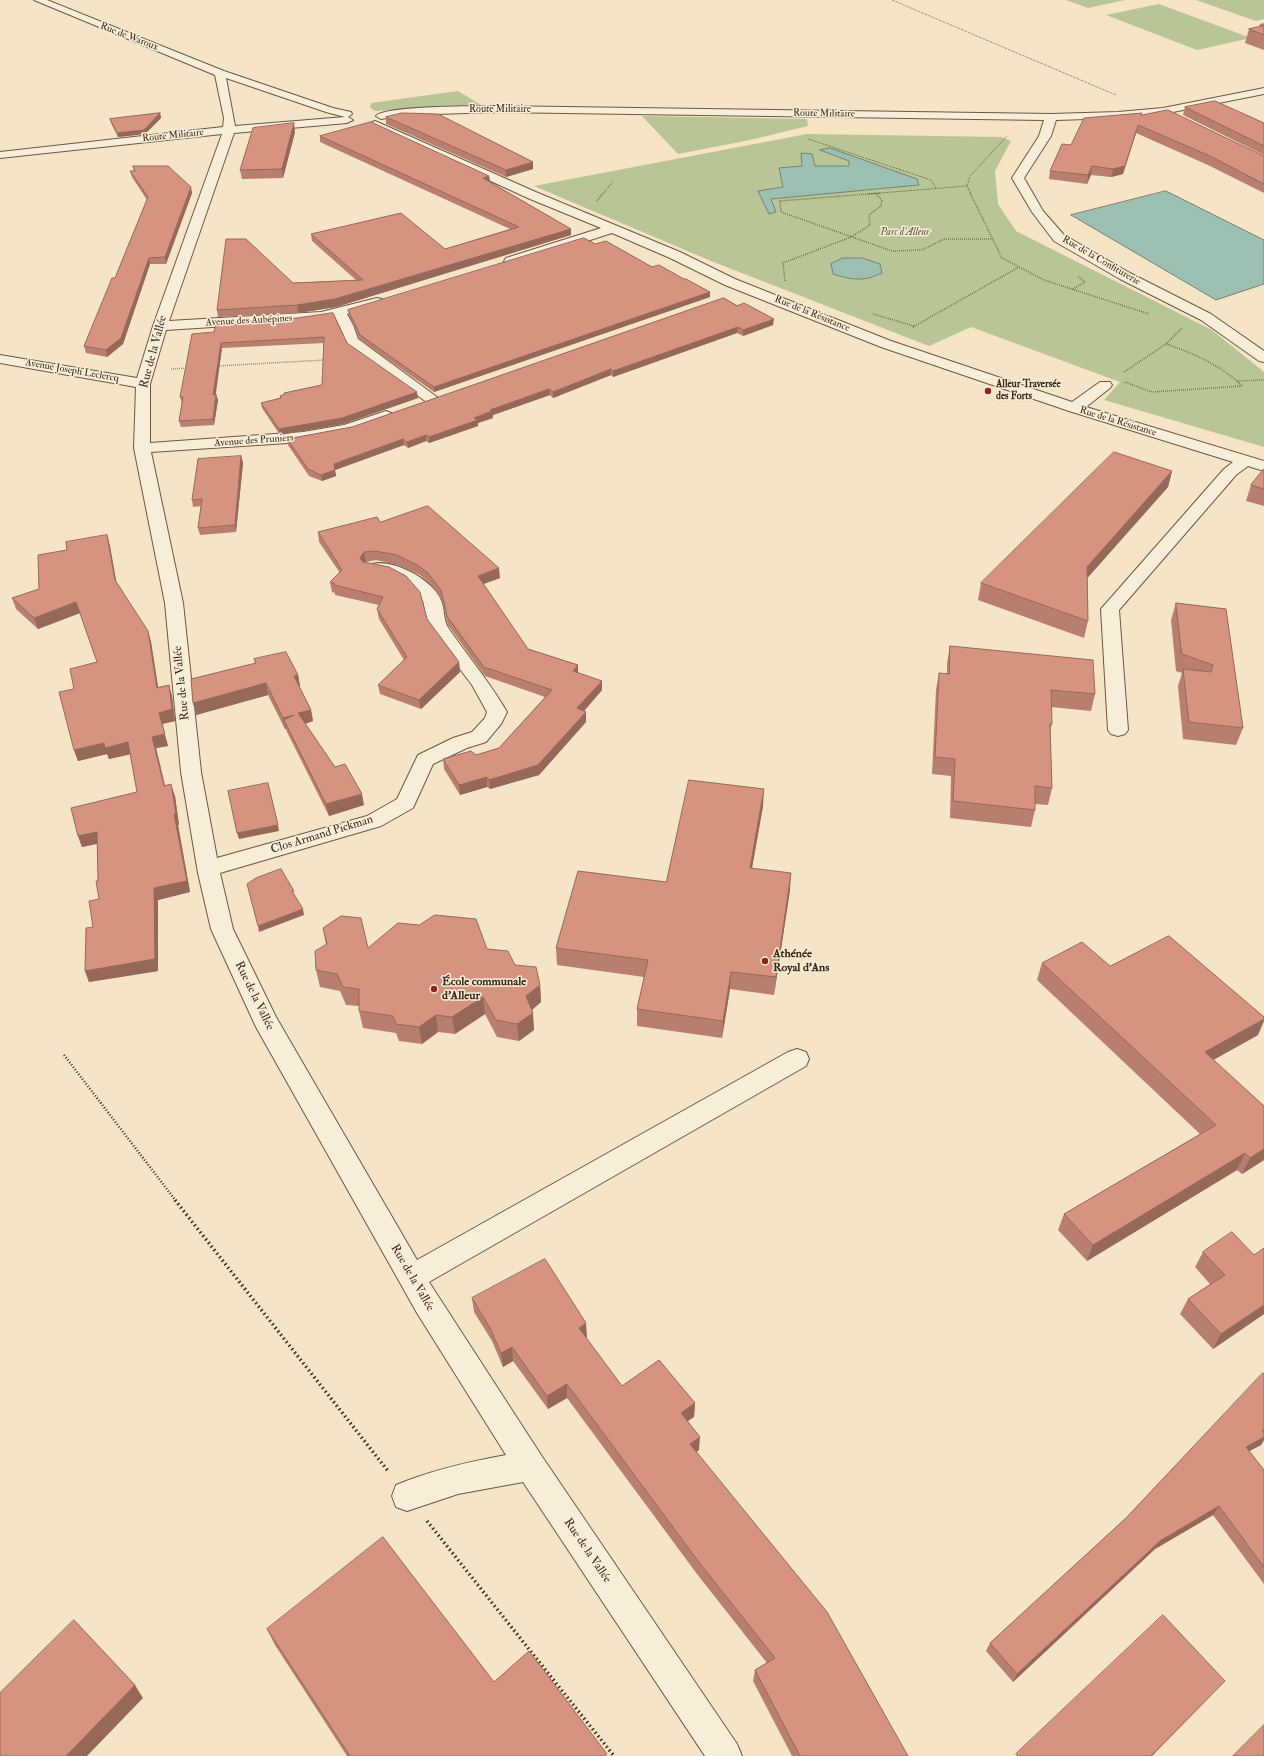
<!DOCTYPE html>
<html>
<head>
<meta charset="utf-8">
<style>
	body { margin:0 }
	canvas { display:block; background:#f5e4c5 }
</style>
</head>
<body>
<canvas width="1264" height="1756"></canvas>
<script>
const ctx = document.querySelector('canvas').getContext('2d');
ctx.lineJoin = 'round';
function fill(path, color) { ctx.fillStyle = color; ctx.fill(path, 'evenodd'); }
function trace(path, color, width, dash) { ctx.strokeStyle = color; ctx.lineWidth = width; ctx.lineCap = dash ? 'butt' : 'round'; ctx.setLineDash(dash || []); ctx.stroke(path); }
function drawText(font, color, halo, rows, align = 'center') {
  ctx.font = font + ' "IM FELL Double Pica",serif'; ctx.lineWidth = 3; ctx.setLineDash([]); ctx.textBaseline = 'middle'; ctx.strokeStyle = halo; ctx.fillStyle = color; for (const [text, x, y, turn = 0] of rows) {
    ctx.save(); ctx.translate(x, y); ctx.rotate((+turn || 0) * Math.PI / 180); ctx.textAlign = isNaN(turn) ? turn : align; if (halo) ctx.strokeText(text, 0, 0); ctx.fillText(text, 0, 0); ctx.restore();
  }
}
fill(new Path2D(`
	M1066,0H1125L1088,8Z
	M1196,0H1264V19L1256,21Z
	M1159,4L1251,38L1197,50L1106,15Z
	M458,91L481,105L374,111L370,107L371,103Z
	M642,116L807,119L808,126L750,140L678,154Z
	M807,134L1001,137L1011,141L995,171L998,204L1016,231L1212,330L1264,372V447L1104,400L1120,382L971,327L929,346L711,261L534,186Z`), '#b9c597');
const water = new Path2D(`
	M830,148L917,179L919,185L771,199L776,212L769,214L758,191L783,187L779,168L802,166L801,153L812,154L815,166H849V161L820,150Z
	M1166,191L1264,240V284L1216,300L1071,215Z
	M843,258H862L880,264L882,273C863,282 852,280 833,274L831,264Z`);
fill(water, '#9dbfb1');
trace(water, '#778373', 1);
const minor = new Path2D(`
	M34,0H47L224,71L333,108L351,112L352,114L348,117L353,120L347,123L234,133L169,321L321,312L377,298L382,299L384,302L382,305L347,314L353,325L358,339L441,400L438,403H428L349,347L335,317L321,320L166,330L150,384V443L303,432L344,425L386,411L391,413L394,416L391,419L352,432L303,442L151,452L183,603L201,772L217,858L367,816L397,799L418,755L453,738L472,732L485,718L487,712L472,685L429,628L423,601L408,584L391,575L372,572L369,568L372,564C394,559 432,579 441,600C445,609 443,621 449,629C469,658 489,681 507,712L501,724L486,742L467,748L433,764L413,808L381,826L220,873L233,929L276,1017L417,1260L788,1052L797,1049L806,1052L809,1059L806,1066L429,1282L541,1455L737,1744L742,1756H705L523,1482L458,1494L407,1511L396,1507L392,1496L396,1485C432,1470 468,1462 506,1455L417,1313L256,1027L211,929L198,873L181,772L165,603L134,448L136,387L0,363V355L137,378L153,326L222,134L0,158V152L223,127L224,118L215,75ZM226,78L326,112L345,117L235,126Z
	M1264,88V94L1163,114L1118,118L1056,120L1051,136L1024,178L1043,211L1064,235L1130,273L1211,314L1264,351V362L1259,361L1201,320L1120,279L1054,241L1032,212L1012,178L1039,136L1044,120L496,112L407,115L381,119L376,116C383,106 478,106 496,106L1051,114L1118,112L1163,108Z
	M375,121L538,193L680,252L735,279L891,341L1072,402L1100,382H1110L1112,385L1110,388L1086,407L1264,461V471L1248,466L1236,475L1119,610L1128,730L1125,734L1118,736L1111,734L1108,730L1101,609L1224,469L1233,462L1069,411L881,347L725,285L670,258L612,233L516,264H506L504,261L506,258L601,228L530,199L371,126L369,124Z`);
trace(minor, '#6b5841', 2);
trace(new Path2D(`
	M892,0L1116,95
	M808,139L931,180L936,188
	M603,194L613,181
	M868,194L967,186
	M971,194L967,186L970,176L1007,136`), '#3d2a15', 1, [0.5, 1]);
trace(new Path2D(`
	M880,193L780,201L781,212L892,251L922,250L944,239H992
	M970,193L1002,258L1044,280L1149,314
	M597,201L603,193
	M785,281L783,263L851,237L870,225L869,215L881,206L882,200L876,194
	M1073,289L1085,282L1078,276
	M873,314L914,326
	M913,327L1019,267
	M1166,344C1193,353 1215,363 1237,381
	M217,366L325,360
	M171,369L188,368
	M1124,372L1166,344L1182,328
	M1125,382L1152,392L1242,386L1237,381L1264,380`), '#3d2a15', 1.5, [0.5, 1.5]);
trace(new Path2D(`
	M64,1055L176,1201`), '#3d2a15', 2.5, [1, 2]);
trace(new Path2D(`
	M175,1200L388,1471
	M427,1521L614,1756`), '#3d2a15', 3.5, [1.5, 3]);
fill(minor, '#f8edd9');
fill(new Path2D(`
	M1264,23V50L1245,43L1249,29L1259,27L1260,24Z
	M1185,107L1264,123V155L1183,115Z
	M160,113L161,118L145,134L118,137L111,123L110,119Z
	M1141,115L1264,156V193L1208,165L1136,133L1123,174L1111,177L1091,175L1087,184L1049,179L1050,171L1071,145Z
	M386,117L533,162V169L506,177L386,124Z
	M295,132L283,178L242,179L240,170Z
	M320,136L489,176L490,182L571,229V235L336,307L298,313L218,317L217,310L293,283L356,280L312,241L311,234L445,249L510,229L320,142Z
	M133,166L192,193L166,264H150L123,344L107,357L86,353L84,346L115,278L147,200L132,177L130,171H134Z
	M595,244L684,279L710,292V297L434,392L360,340L349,315L348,310Z
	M724,298L773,325L743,336L737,333L613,377L611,375L553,398L550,395L493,415V418L478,423V426L429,443L426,441L408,448L404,445L335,470L336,476L322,481L309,476L288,445L287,439L352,427Z
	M297,318L347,343L418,398L343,424L280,435L262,408L261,403L280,398V396L285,395L284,393L322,385L324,343L222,348L215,394L218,400L214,425L181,427L179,421L182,403L180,397L214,332Z
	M241,456L243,463L236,532L200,535L198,528L201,506L193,507L192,500Z
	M1264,469V506L1246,501L1251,485Z
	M1172,471L1168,487L1087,578L1088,621L1084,638L978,600L981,583Z
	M380,522L500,578L483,584L528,649L578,665V673L602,681V690L584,711L586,712V722L539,775L490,789L487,787L460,795L444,769L443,759L476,755L499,748L545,697L485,676L448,625L442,600L430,583L420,575L398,565L376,560L366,562L365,563L427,619L459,662L460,672L421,709L380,694L378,685L404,660L379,619L377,609L379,605L335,595V593L332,592L330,582L340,573L319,542L318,532Z
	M107,535L110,546L116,583L148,631L151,642L158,687L169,685L172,696L175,721L162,724L168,746L156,748L165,786L175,796L179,825H178L190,892L158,900V971L89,982L85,971L93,927L99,899L97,844L82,847L78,836L137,792L130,754L109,759L107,754L78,761L74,750V689L97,662L80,613L38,629L16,609L12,598L39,589L67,550Z
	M1176,603L1226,609L1243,728L1236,745L1183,739L1178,686L1182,673L1176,671L1171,620Z
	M950,646L1095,694L1091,711L1051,707L1052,724L1050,731L1052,788L1048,805L1035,804V810L1031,827L950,818L951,776L932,774L936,690L939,673L947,674V663Z
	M254,659L298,675L300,686H299L311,710L313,721L305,724L335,767L364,805L329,816L287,732L286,729H285L268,695L196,715L193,703L255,663Z
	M763,806L752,868L790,890L774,995L730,989L722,1038L637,1026V1009L644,977L557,965L556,948L666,882Z
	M323,928L368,948L487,949L515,965L540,985L541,1002L532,1010L534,1030L519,1041L497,1037L485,1014L455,1034L438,1032L422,1044L399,1041L396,1033L363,1028L359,1011V1006L346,1005L340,991L320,987L316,970L326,945Z
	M1042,963L1110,966L1258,1035L1213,1060L1264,1106V1160L1242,1174L1237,1170L1087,1261L1058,1230L1064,1214L1200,1134L1037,980Z
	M1203,1252L1264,1314L1213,1349L1180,1314L1188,1299L1210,1284L1195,1267Z
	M472,1298L587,1337L586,1338L622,1386L695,1403L694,1417L688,1421L699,1450L696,1452L908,1756H792L753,1681L755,1670L767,1663L697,1574L567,1398L548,1409L513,1361L503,1367L492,1341L474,1312Z
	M1264,1374V1440L1261,1445L1249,1451L1264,1470V1584L1213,1515L1155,1549L1013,1682L986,1651L990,1643L1126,1518Z
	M267,1629L494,1682L607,1756H347L275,1645Z`), '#b87f6e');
fill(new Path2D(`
	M160,113L161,118L145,134L118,137L117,133Z
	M294,123L295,132L283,178L282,169Z
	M1138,125L1136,133L1123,174L1111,177L1113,169Z
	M533,162V169L506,177V170Z
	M1092,166L1091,175L1087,184L1088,175Z
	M489,176L490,182L483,178Z
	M191,187L192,193L166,264L165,257Z
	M571,229V235L336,307L298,313L297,305Z
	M149,258L150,264L123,344L107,357L106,350Z
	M710,292V297L434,392V387Z
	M774,319L773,325L743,336V330Z
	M738,327L737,333L613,377V371Z
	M221,343L222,348L215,400L213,395Z
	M611,369V375L553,398V392Z
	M549,389L550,395L493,415V418L478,423V426L429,443V437L474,418L490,410Z
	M417,392L418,398L343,424L280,435L279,429Z
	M216,394L218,400L214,425L213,419Z
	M426,435V441L408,448L407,442Z
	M403,439L404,445L335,470L336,476L322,481L321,475L334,464Z
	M241,456L243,463L236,532L235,525Z
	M1172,471L1168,487L1083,583L1087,567Z
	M107,535L110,546L118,591L115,580Z
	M364,552L366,562L362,567L360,558Z
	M499,568L500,578L478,586V576Z
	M76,602L80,613L38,629L34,618Z
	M148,631L151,642L160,699L157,688Z
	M459,662L460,672L421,709L419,700Z
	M578,665V674L573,671Z
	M298,675L300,686L296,687L294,676Z
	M602,681V690L578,718L577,708Z
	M266,683L268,695L196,715L193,703Z
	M169,685L172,696L175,721L162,724L168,746L156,748L168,797L152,737L159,713Z
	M311,710L313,721L301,725L298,713Z
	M586,712V722L539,775L490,789L489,780Z
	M294,715L284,720L286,729H285L283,718Z
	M128,742L132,754L109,759L107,754L78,761L74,750L104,743Z
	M487,777V787L460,795L459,785Z
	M171,784L175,796L179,825H178L190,892L158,900V971L89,982L85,971L154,888L174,814Z
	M764,789L763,806L749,885L750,868Z
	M362,794L364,805L329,816L326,804Z
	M278,825L279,831L239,839L237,833Z
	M97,832L100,843L82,847L78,836Z
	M791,873L790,890L774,995L776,977Z
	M303,909L304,915L259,932L258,926Z
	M731,972L730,989L722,1038L723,1021Z
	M540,985L541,1002L528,1013L526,996Z
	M483,997L485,1014L455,1034L452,1017Z
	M533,1013L534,1030L519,1041L517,1024Z
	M436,1015L438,1032L422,1044L419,1027Z
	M1264,1019V1021L1258,1035L1197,1069L1205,1052Z
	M1264,1149V1160L1242,1174L1250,1158Z
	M1245,1153L1237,1170L1087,1261L1093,1245Z
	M1264,1305V1314L1213,1349L1221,1334Z
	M586,1323L587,1337L579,1342V1328Z
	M512,1347L513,1361L503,1367L501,1353Z
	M567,1384V1398L548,1409L547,1396Z
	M695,1403L694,1417L680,1426L681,1413Z
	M700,1437L699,1450L689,1457L690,1444Z
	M1264,1437V1440L1261,1445L1240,1456L1246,1447Z
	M1219,1506L1213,1515L1155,1549L1013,1682L1017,1674L1160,1541Z
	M1225,1681L1152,1756H1151Z
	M135,1685L143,1698L87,1756H66Z`), '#96685a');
const building = new Path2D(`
	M1264,26V35L1249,29Z
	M1215,101L1264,123V146L1185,107Z
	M1168,110L1264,156V184L1210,156L1138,125L1125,166L1113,169L1092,166L1088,175L1050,171L1062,144L1071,145L1084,118L1142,113L1141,115Z
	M160,113L144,130L117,133L110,119Z
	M402,113L438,114L533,162L506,170L386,117Z
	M371,122L489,176L483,178L571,229L335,299L297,305L217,310L226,239H246L293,283L363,280L311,234L401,213L445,249L519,227L320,136Z
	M294,123L282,169L240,170L253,128Z
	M133,166H168L191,187L165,257L149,258L121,338L106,350L84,346L112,278H115L148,197L130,171H135Z
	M584,238L595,244L606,241L652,267L659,265L684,279H686L710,292L434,387L360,335L348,310Z
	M724,298L737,306L744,303L774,319L743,330L738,327L613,371L611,369L553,392L549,389L490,410L492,411L474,418L478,420L429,437L426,435L407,442L403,439L334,464L335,470L321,475L308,469L287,439L352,427Z
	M333,313L347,343L417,392L342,418L279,429L261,403L281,398L280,396L285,394L284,393L322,385L324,337L221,343L213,395L216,394L213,419L179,421L183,397H180L192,334L214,332L216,323L297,318Z
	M1114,452L1172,471L1087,567L1088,621L981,583Z
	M241,456L235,525L198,528L202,499L192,500L198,459Z
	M1264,469V489L1251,485Z
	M428,506L499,568L478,576L528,649L578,665L573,671L602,681L577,708L586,712L538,765L489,780L487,777L459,785L443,759L471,751L476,755L499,748L552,690L484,667L447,616L441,590L428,573L419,566L397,555L375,551L364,552L360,558L363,562L389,567L406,576L420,592L427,619L459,662L419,700L378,685L407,657L377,609L383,597L334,585L335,584L330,582L342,570L318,532L377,517L380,522Z
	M107,535L115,580L148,631L157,688L169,685L172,709L159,713L165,734L152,737L164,786L171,784L176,814H174L187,881L154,888L155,959L85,971L86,928L93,927L89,901L99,899L96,881H98L97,832L78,836L71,808L137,792L128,742L105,748L104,743L74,750L59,692L74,689L70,669L97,662L76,602L34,618L12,598L39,589L38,555L67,550L66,542Z
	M1176,603L1226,609L1243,728L1189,722L1183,669L1211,672L1213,665L1182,654Z
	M950,646L1093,660L1095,694L1051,690L1052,724H1050L1052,788L1035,786V810L953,801L955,759L935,757L939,673L949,674Z
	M286,652L298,675L294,676L311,710L298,713L335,767L345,764L362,794L326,804L284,720L294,715L283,718L266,683L193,703L191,679L256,663L254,659Z
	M689,780L764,789L750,868L791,873L776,977L731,972L723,1021L637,1009L648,960L556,948L578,871L666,882Z
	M268,783L278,825L237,833L228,791Z
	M281,869L294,891H292L303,909L258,926L247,884L256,878Z
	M435,915L476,919L487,949L508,951L515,965L536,967L540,985L526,996L533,1013L517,1024L496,1020L483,997L452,1017L436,1015L419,1027L396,1024L393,1016L359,1011V989L343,987L337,974L316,970L315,951L327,944L323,928L341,916L361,918L368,948L398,923L419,925Z
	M1169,936L1264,1017V1019L1205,1052L1264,1106V1149L1250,1158L1245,1153L1093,1245L1064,1214L1216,1125L1042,963L1082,942L1110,966Z
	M1232,1232L1254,1255L1264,1248V1305L1221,1334L1188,1299L1225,1275L1203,1252Z
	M545,1259L586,1323L579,1328L622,1386L659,1360L695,1403L681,1413L700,1437L690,1444L827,1612L908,1756H800L755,1670L775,1658L698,1561L567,1384L547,1396L512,1347L501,1353L490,1328L472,1298Z
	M1263,1373L1264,1374V1430L1262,1431L1264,1433V1437L1246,1447L1264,1470V1567L1219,1506L1160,1541L1017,1674L990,1643L1126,1518Z
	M383,1537L494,1682L529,1651L607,1754L605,1756H350L267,1629Z
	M1163,1615L1225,1681L1151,1756H1018L1016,1754Z
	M74,1620L135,1685L66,1756H0V1693Z
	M1264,1725V1756H1233Z`);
fill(building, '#d69480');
trace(building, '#96685a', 1);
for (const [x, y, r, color] of [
	[988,391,4,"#8f2418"],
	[765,961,4,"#8f2418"],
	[434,989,4,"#8f2418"]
]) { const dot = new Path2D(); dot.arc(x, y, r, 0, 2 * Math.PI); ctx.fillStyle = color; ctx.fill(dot); trace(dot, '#f8edd9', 1.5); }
drawText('10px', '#3d2a15', '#f8edd9', [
	["Rue de Waroux",129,37,21],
	["Route Militaire",500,110],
	["Route Militaire",824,114,1],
	["Route Militaire",173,136,-6],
	["Rue de la Confiturerie",1101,261,30],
	["Rue de la Résistance",812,314,22],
	["Avenue des Aubépines",249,321,-3],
	["Avenue Joseph Leclercq",72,371,10],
	["Rue de la Résistance",1118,422,17],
	["Avenue des Pruniers",254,441,-4]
]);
drawText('italic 10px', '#5c5136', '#f8edd9', [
	["Parc d'Alleur",905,233]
]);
drawText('bold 10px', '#3d2a15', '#f8edd9', [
	["Alleur Traversée",996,385],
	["des Forts",996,397]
], 'left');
drawText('12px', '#3d2a15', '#f8edd9', [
	["Rue de la Vallée",154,352,-75],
	["Rue de la Vallée",182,683,-96],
	["Clos Armand Pickman",322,835,-17],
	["Rue de la Vallée",254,996,64],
	["Rue de la Vallée",412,1278,60],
	["Rue de la Vallée",587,1551,56]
]);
drawText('bold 12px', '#3d2a15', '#f8edd9', [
	["Athénée",773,954],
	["Royal d’Ans",773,968],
	["École communale",442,982],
	["d'Alleur",442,996]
], 'left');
</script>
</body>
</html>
